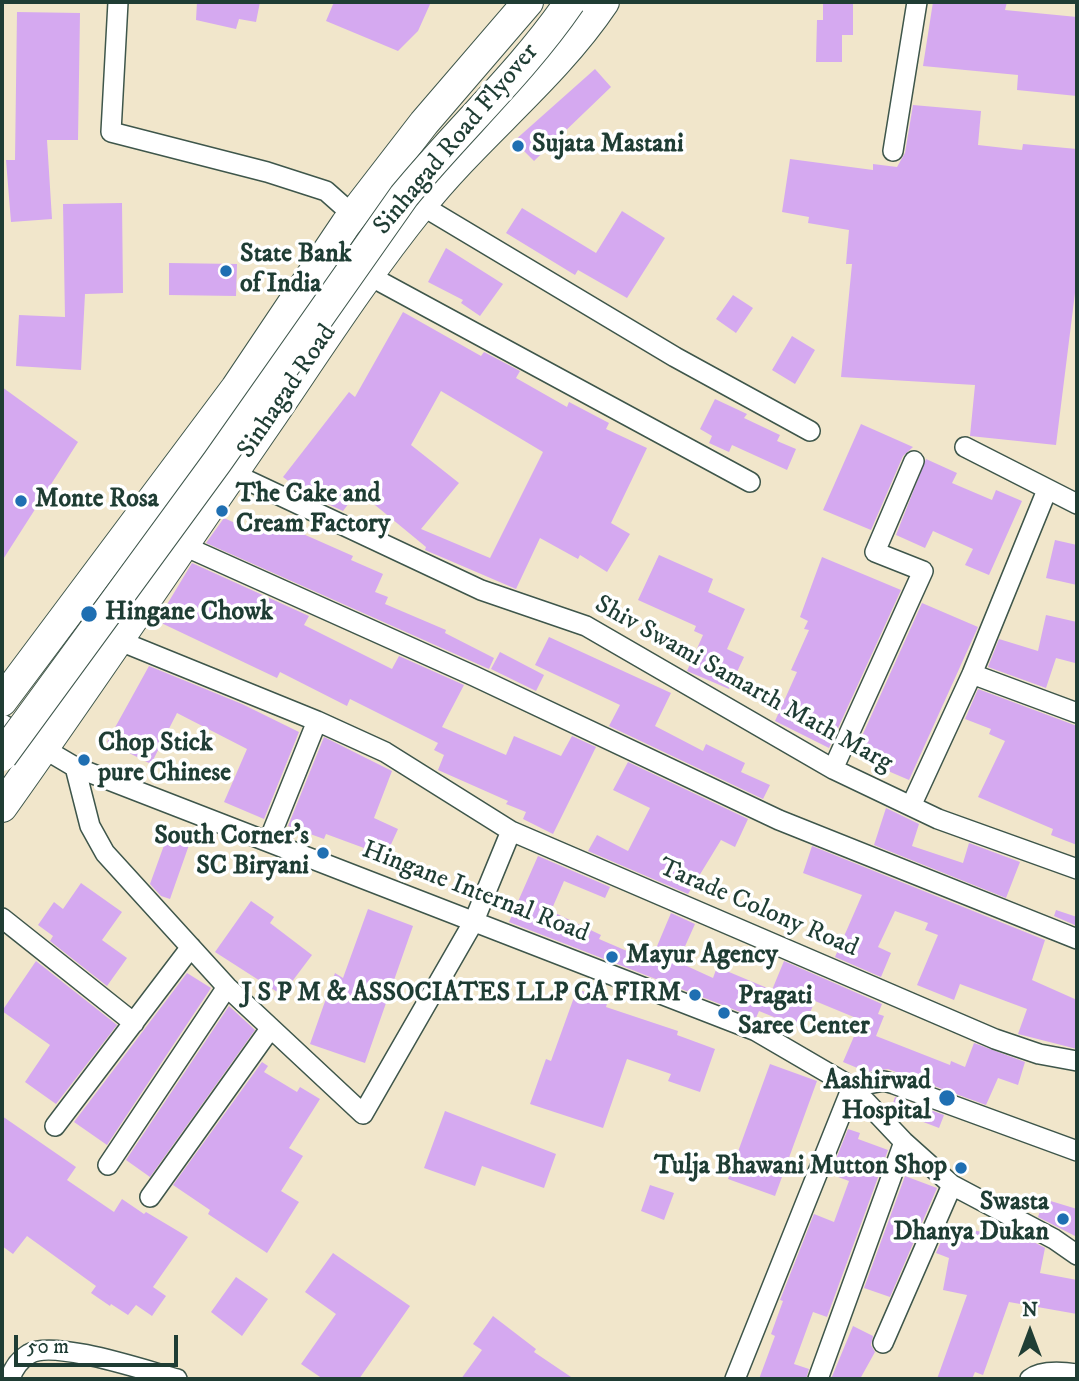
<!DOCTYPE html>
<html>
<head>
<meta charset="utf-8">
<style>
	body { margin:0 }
	#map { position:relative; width:1079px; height:1381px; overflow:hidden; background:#f1e6cb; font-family:"IM FELL DW Pica",serif }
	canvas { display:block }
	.frame { position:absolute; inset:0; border:4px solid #1f3d34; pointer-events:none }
	.north { position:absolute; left:995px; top:1297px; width:70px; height:70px; -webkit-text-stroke:5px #fff; paint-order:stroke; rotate:0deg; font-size:19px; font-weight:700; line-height:28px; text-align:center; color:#1f3d34 }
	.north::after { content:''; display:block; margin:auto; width:24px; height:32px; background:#1f3d34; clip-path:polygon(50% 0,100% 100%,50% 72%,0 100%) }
	.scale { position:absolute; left:14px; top:1335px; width:164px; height:32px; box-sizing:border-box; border:4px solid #1f3d34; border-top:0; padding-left:9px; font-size:21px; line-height:24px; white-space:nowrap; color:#1f3d34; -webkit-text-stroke:5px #fff; paint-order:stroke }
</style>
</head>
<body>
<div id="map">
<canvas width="1079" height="1381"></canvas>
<div class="frame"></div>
<div class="north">N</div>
<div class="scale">50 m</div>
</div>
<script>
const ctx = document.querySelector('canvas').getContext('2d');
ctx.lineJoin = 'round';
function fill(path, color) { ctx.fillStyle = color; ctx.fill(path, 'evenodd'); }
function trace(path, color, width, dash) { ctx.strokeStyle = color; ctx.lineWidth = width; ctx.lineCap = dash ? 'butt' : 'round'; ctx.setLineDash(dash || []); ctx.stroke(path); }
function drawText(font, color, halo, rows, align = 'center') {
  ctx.font = font + ' "IM FELL DW Pica",serif'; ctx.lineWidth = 7; ctx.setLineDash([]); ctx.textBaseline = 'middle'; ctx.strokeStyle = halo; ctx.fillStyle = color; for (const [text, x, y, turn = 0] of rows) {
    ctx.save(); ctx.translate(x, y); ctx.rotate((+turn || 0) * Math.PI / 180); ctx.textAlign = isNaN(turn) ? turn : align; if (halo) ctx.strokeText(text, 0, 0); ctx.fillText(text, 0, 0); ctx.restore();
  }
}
fill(new Path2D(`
	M197,2H260L256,22L239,19L236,29L196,20Z
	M334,2H431L418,31L398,51L326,21Z
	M823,2H853V35H842V62H816L817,20H823Z
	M933,2H1007L1005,10L1077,17V96L1017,90L1018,75L923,66Z
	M17,12L80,13L78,140H47L52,219L11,222L6,160H15Z
	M595,69L611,87L534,161L514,141Z
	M913,105L981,111L978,145L1022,150L1023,144L1077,149L1076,285L1056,445L970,436L975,385L841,377L852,264H846L849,230L808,223L809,217L782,212L790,159L873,170V164L897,167L905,153Z
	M122,203L123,293L85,294L81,370L16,366L19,315L65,317L63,204Z
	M522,208L596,253L622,211L665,238L627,298L578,270L575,275L506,233Z
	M446,248L503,284L480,316L461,303L463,300L428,282Z
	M169,263L237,264L236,296L169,295Z
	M733,295L753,308L736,333L716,319Z
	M403,312L481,356L484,352L520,371L516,378L567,407L569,402L609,423L606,429L647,448L611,523L630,534L607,572L580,555L578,559L540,538L516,589L425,550L426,547L358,491L343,511L304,493L283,477L349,392L355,397ZM441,391L543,452L490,558L421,529L459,483L411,445Z
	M792,336L815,350L795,384L772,370Z
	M2,387L78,442L2,561Z
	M715,399L747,414L744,418L780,435L777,441L796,449L787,470L732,445L729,452L709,443L712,436L700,429Z
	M861,424L913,447L903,456L871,530L823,510Z
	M926,459L957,473L952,483L992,500L996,490L1022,501L989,575L965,565L973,549L933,531L925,548L896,535Z
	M260,515L353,556L351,560L383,574L375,592L388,597L385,604L446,630L445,633L494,658L489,669L206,543L224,518L253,531Z
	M1055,540L1077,545V585L1046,578Z
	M659,555L713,579L708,592L745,609L727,649L744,657L729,689L687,671L703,635L694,631L696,626L638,600Z
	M822,557L901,590L829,748L775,721L797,672L791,670L809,630L804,629L808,621L800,617Z
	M192,563L309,616L304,625L392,669L399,656L464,685L442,727L506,755L514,736L561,756L572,736L596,747L553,834L523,819L526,812L506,804L508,801L438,770L444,755L434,750L438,743L350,699L347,706L280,672L277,678L157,621Z
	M922,603L978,627L909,780L853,756Z
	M1046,615L1077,622L1075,663L1056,658L1046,688L988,667L999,639L1038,651Z
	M549,637L671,693L655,726L703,751L706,744L745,763L741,772L770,785L763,799L609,726L620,705L535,665Z
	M500,652L544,675L536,691L491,669Z
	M149,666L242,704L299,732L264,819L224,802L247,749L177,713L151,764L107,742Z
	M978,689L1077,726V845L1051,835L1053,829L978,797L1005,741L989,734L991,729L965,719Z
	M324,737L392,771L374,818L398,829L383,862L361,853L364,848L326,834L324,839L288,826Z
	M628,762L748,819L735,847L721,840L688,894L588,851L597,835L628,851L650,808L613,790Z
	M886,808L919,824L912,846L963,863L969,843L1020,862L1006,898L874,845Z
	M167,837L189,845L170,899L161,896L150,884Z
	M812,846L1045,940L1032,980L1077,1000V1049L1018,1034L1027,1009L960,984L954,1000L917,985L938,935L925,930L928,923L895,911L878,947L891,953L881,977L835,957L862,895L803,873Z
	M538,856L610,887L605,898L564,881L551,911L601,935L599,939L641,957L646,947L655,951L671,913L695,924L678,962L713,978L717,967L772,990L784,961L882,1004L878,1014L884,1016L876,1036L950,1065L951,1061L965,1067L974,1043L1025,1062L1018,1085L998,1078L986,1105L888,1069L867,1072L843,1062L861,1020L815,1001L803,1029L759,1011L756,1018L509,922Z
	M81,883L122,912L102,940L127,958L107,986L50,941L53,936L38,925L54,902L63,909Z
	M251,901L274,917L270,923L312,955L282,995L215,952Z
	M368,909L413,926L365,1063L310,1044L335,973L343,978Z
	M1056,910L1077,917V926L1054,916Z
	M36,961L117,1025L56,1104L25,1082L50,1045L2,1011Z
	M187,973L211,988L107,1145L74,1122Z
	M577,989L608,1000L606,1007L678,1031L677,1035L715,1049L700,1092L668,1081L671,1074L627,1059L603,1128L530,1104L546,1059L551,1061Z
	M229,1006L255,1030L150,1177L126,1160Z
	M262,1062L268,1066L264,1072L297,1092L300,1087L320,1099L289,1148L303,1156L281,1191L299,1202L267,1253L208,1214L210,1210L173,1185Z
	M770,1064L817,1081L775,1196L728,1179Z
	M895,1097L944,1115L939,1128L905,1115L908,1109L893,1103Z
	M445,1111L556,1154L544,1188L482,1166L475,1186L424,1168Z
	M2,1116L76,1167L67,1180L114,1212L122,1199L144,1214L146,1212L188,1237L153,1287L166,1296L152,1316L136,1305L128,1315L111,1304L110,1306L91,1293L96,1286L27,1236L13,1254L2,1246Z
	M848,1129L860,1133L858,1139L888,1150L827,1317L813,1312L794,1364L809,1369L806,1379H759L775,1336L771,1334L783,1301L780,1300L814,1214L834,1222L849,1181L830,1174Z
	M905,1176L937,1188L890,1297L864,1288Z
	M650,1185L674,1193L664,1220L641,1211Z
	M1044,1199L1077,1209V1237L1038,1217Z
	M948,1226L1030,1240L1045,1248L1040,1273L1077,1280V1314L1009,1302L983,1375L975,1372L972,1379H937L967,1295L943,1290L949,1258L936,1253Z
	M333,1253L410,1306L359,1379H323L301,1364L336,1314L305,1292Z
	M236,1277L268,1299L242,1336L211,1312Z
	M493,1316L536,1349L534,1352L574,1379H461L482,1350L473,1344Z
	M853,1326L873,1336L871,1345L875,1352L860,1379H831Z`), '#d5a9f0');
const minor = new Path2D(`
	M118,2L111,132L267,172L326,191L353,215
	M893,151L917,2
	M421,205L675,357L810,431
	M368,275L750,482
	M965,447L1077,504
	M232,473L481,590L586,626L833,769L938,819L1077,869
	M182,545L474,676L779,820L1077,939
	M120,641L317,721L385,752L511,831
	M972,674L1077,713
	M2,724L75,767L756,1031L852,1087L904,1142L952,1185L1054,1239L1077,1255
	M75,767L90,826L105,853L227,987L363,1114L474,921L511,831L995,1039L1039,1054L1077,1061
	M833,769L923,571L875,552L914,461
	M911,806L972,674L1047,490
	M269,840L317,721
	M2,918L134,1023
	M55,1126L191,947
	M108,1165L227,987
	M150,1197L270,1029
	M883,1343L952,1185
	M10,1379C13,1369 19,1360 29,1354C53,1339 147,1371 177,1379
	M735,1379L852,1087L884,1081L894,1084L1077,1151
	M818,1379L904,1142
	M1030,1379C1041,1370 1064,1372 1077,1374`);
const primary = new Path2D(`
	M2,701L236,388L346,224L424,123L528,2
	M2,807C93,679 181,548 270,419C319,347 366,274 420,207C477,135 553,78 604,2`);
trace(minor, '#3e564b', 22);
trace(primary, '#3e564b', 32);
trace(minor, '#fff', 19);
trace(primary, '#fff', 30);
const primaryBridge = new Path2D(`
	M2,756L217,462L404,196C458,130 522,72 570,2`);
trace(primaryBridge, '#3e564b', 32, []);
trace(primaryBridge, '#fff', 30);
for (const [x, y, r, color] of [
	[518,146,7,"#1f6fb2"],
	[226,271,7,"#1f6fb2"],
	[21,501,7,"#1f6fb2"],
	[222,511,7,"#1f6fb2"],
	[89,614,9,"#1f6fb2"],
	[84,760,7,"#1f6fb2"],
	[323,853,7,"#1f6fb2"],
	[612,957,7,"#1f6fb2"],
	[695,995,7,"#1f6fb2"],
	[724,1013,7,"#1f6fb2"],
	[947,1098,9,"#1f6fb2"],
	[961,1168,7,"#1f6fb2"],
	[1063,1219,7,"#1f6fb2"]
]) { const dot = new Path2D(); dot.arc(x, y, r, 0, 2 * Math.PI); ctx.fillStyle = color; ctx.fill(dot); trace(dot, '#fff', 2.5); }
drawText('26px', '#1f3d34', '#fff', [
	["Sinhagad Road Flyover",457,140,-50],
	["Sinhagad Road",288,392,-56],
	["Shiv Swami Samarth Math Marg",743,685,29],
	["Hingane Internal Road",475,893,21],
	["Tarade Colony Road",758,909,23]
]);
drawText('bold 26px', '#1f3d34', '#fff', [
	["Sujata Mastani",532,146],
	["State Bank",240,256],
	["of India",240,286],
	["The Cake and",236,496],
	["Cream Factory",236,526],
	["Monte Rosa",35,501],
	["Hingane Chowk",105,614],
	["Chop Stick",98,745],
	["pure Chinese",98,775],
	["South Corner's",309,838,"right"],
	["SC Biryani",309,868,"right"],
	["Mayur Agency",626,957],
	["J S P M & ASSOCIATES LLP CA FIRM",681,995,"right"],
	["Pragati",738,998],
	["Saree Center",738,1028],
	["Aashirwad",931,1083,"right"],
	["Hospital",931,1113,"right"],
	["Tulja Bhawani Mutton Shop",947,1168,"right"],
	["Swasta",1049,1204,"right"],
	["Dhanya Dukan",1049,1234,"right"]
], 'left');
</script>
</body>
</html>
